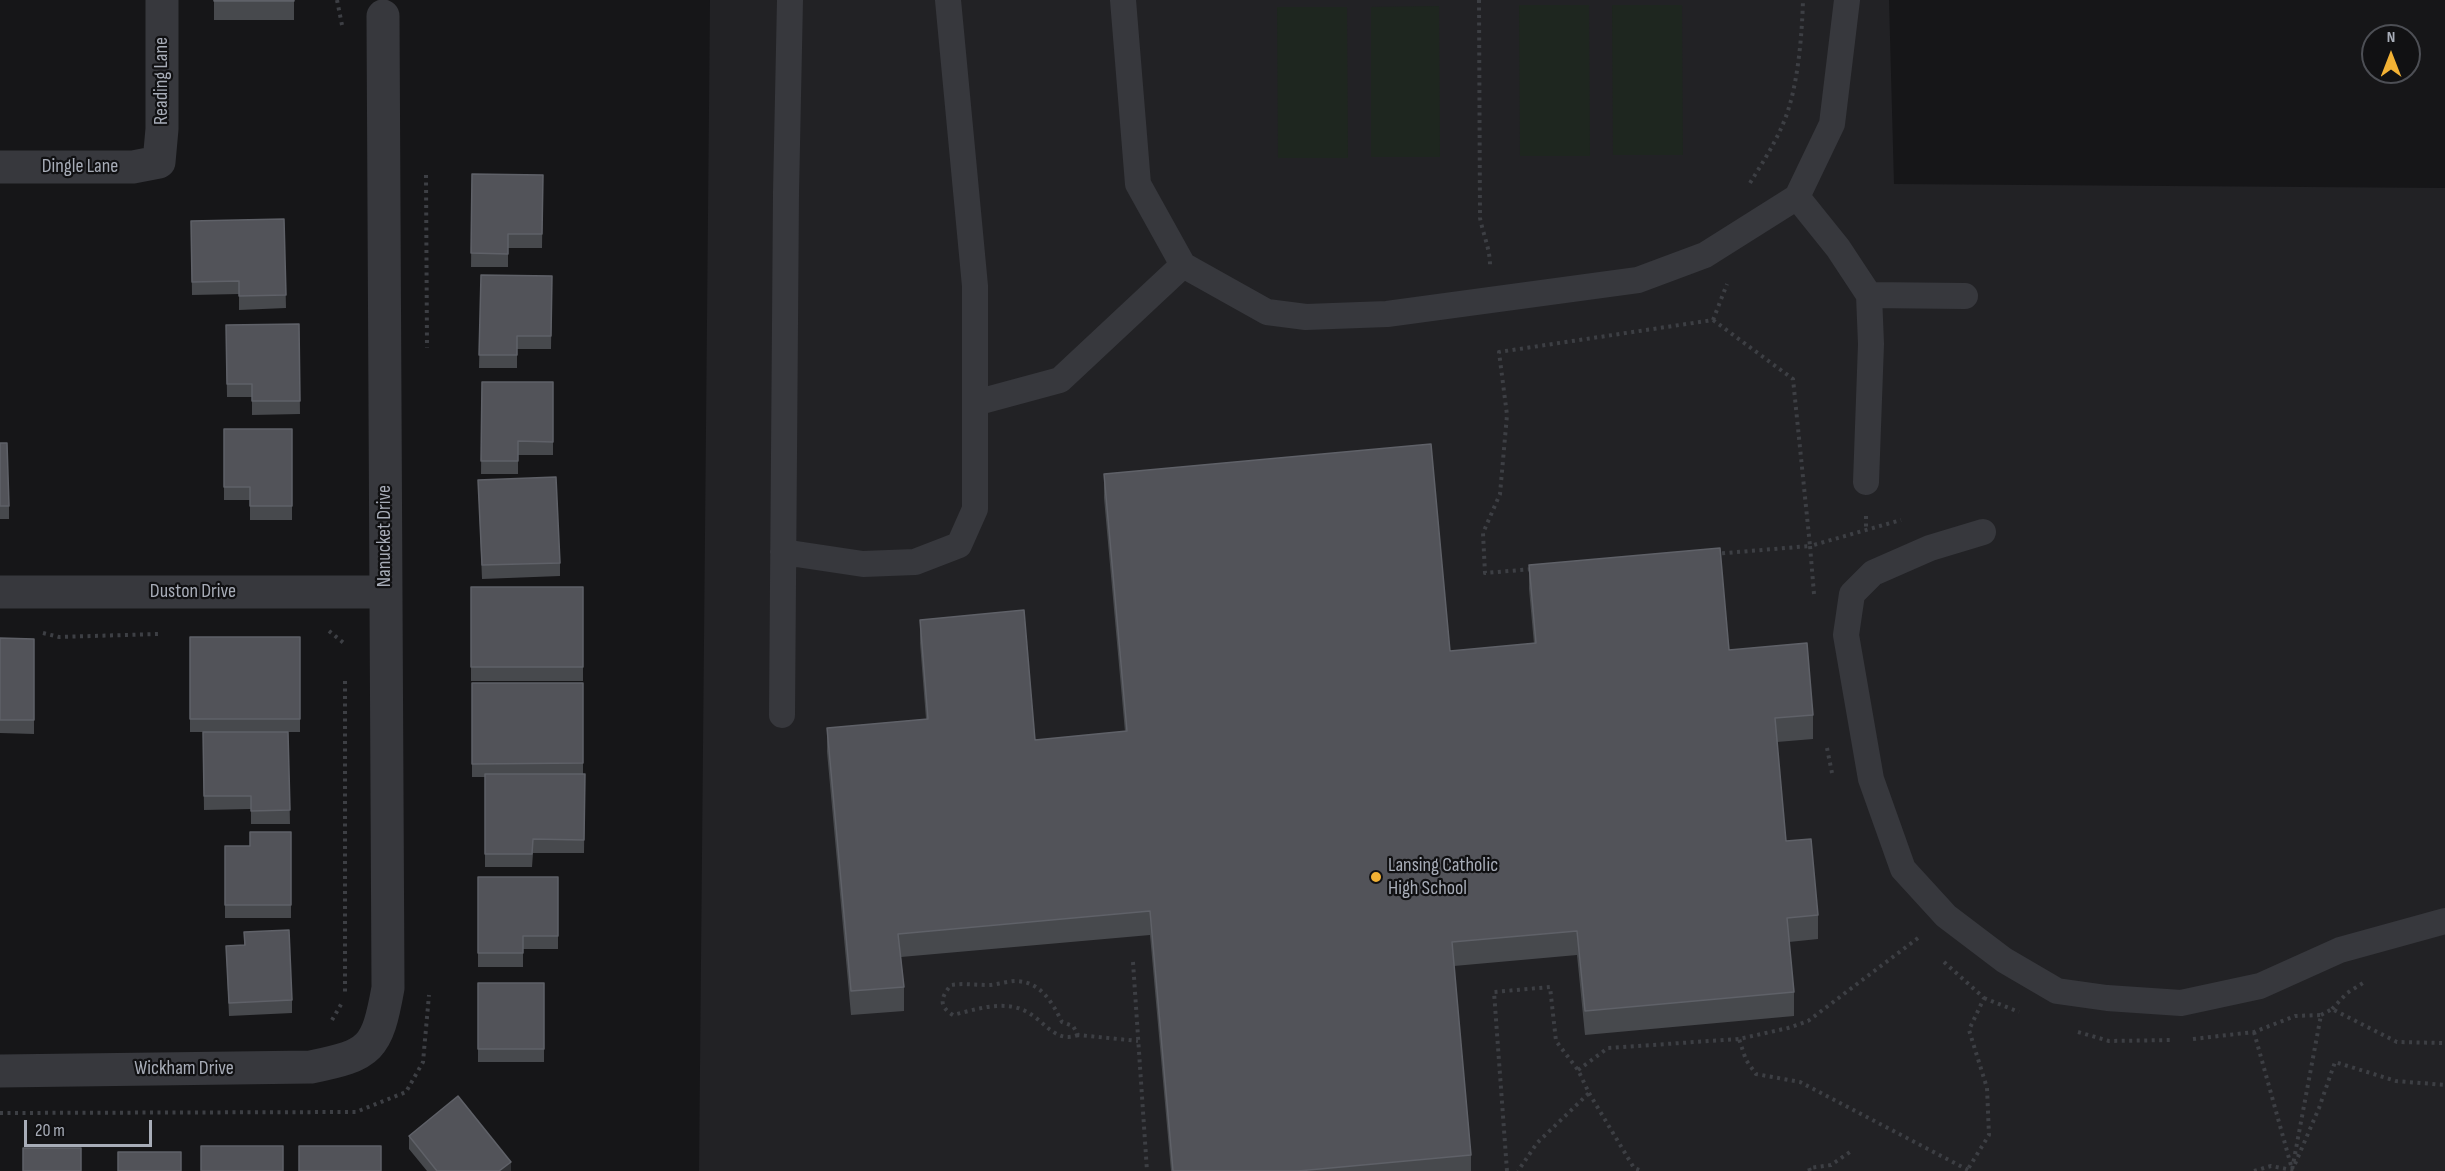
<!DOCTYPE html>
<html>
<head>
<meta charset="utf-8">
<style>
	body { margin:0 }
	#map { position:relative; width:2445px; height:1171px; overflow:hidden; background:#161618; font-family:"Sofia Sans Condensed",sans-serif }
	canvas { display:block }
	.north { position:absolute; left:2361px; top:24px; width:60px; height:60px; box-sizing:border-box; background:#111113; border:2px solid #4d4f55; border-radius:50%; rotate:0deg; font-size:16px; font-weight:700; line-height:24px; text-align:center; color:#a8adb8 }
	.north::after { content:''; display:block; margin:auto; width:21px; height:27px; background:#f2b134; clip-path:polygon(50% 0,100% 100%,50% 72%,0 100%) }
	.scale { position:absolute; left:24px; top:1120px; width:128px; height:27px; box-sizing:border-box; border:3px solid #a8adb8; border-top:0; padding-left:8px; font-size:18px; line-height:21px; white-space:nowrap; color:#a8adb8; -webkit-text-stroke:4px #111113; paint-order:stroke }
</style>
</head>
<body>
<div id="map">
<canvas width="2445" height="1171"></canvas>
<div class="north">N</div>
<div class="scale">20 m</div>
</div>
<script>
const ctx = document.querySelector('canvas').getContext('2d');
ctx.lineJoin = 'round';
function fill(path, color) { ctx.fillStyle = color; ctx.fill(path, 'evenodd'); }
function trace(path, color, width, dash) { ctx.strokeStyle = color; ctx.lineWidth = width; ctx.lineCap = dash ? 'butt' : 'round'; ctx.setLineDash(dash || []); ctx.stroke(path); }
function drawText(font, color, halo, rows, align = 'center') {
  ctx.font = font + ' "Sofia Sans Condensed",sans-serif'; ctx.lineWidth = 4.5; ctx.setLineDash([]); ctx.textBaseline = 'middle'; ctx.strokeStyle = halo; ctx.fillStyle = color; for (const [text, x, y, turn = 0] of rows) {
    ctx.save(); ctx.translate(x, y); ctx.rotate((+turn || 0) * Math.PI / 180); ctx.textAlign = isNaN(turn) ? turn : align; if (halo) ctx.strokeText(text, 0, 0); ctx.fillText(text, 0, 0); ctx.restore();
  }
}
fill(new Path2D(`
	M710,0H1889L1894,184L2445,188V1171H699Z`), '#222225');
fill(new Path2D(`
	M1519,5H1589L1590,156H1520Z
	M1612,5H1682L1683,155H1613Z
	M1439,6L1440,157H1371V7Z
	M1277,7H1347L1348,158H1278Z`), '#1e261f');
trace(new Path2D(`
	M337,0L342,25
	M1479,0L1480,218C1483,234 1490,249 1490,265
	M426,175L427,348
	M1750,183C1763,162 1776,142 1785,119C1798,86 1802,35 1803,0
	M1713,320L1793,379L1810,546L1485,573L1483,533L1500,494L1507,415L1499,352Z
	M1713,320L1727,284
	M1866,516V530
	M1814,594L1810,546L1901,520
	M329,631L345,644
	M43,633L59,637L158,634
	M345,681V994
	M1827,748L1832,773
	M1918,938L1808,1021L1788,1028L1739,1039L1746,1060L1756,1074L1800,1082L1968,1170
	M1133,962L1147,1171
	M1944,962L1984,998L1969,1030L1987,1088L1989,1135L1968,1169
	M1984,998L2019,1012
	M2332,1009L2347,993L2366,981
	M2321,1015L2332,1009L2397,1042L2445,1043
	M332,1020L343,1001
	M2078,1032L2109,1041L2171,1040
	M2254,1032L2292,1169
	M1078,1035C1051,1045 1043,1013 1014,1007C994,1003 973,1010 953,1015C938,1006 941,997 951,985C964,983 975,985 988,985C997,985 1007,981 1016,981C1041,982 1052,1002 1062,1022L1073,1026L1078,1035L1138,1041
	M2193,1039L2254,1032L2295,1016L2321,1015L2292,1170
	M1578,1070L1608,1048L1739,1039
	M1589,1093L1634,1168L1642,1171
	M0,1113L356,1112L406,1092L423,1062L429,995
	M2295,1164L2319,1108L2335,1062L2396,1081L2445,1085
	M1507,1171L1494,992L1550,987L1556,1041L1578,1070L1589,1093L1537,1143L1518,1171
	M1810,1171L1809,1168L1831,1165L1850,1152
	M2254,1171L2271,1166L2297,1171`), '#3d3f44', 4, [3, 4.5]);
trace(new Path2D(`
	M1123,0L1138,184L1183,265L1267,312L1306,317L1387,314L1638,280L1705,255L1797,197
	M1847,0L1832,124L1797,197L1838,248L1869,295L1871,344L1866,482
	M1869,295L1965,296
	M975,403L1060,380L1183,265
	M1983,532L1930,548L1873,573L1852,594L1846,635L1871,779L1903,869L1946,916L2004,960L2057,991L2107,998L2181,1003L2260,986L2340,950L2445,921
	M783,552L863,564L915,562L959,545L975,509V286L948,0
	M782,715L786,193L790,0`), '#37383d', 26);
trace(new Path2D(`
	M0,167H133L159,162L162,129V0
	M0,592H385
	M0,1071L311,1067C371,1055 377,1049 388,988L383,16`), '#37383d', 33);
fill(new Path2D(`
	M214,0H294V20H214Z
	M472,174L543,175L542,248H508V267H471Z
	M284,219L286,308L239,310V294L192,295L191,221Z
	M481,275L552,276L551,349H517V368H479Z
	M299,324L300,414L252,415V397H227L226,325Z
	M482,382H553V455H518V474H481Z
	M224,429H292V520H250V500H224Z
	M0,443L9,506V519H0Z
	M1104,474L1450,651L1534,644L1529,589V565L1729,650L1813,715V739L1777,742L1786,841L1818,915V939L1789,942L1794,992V1016L1585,1035L1577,955L1454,966L1471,1155V1171H1171L1150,935L901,957L904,987V1011L851,1015L827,752V728L926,719L920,643V620L1035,740L1125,732L1104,498Z
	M478,480L560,563V576L482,579Z
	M471,587H583V681H471Z
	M190,637H300V732H288L290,824H251V809L204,810L203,732H216H190Z
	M0,638L34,639V734L0,733Z
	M472,683H583V774H585L584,853H533L532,867H485V777H472Z
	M291,832V918H225V846H250Z
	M478,877H558V949H523V967H478Z
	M244,932L292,1000V1013L229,1016L226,946L244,945Z
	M478,983H544V1062H478Z
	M409,1136L511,1171H427L409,1149Z`), '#47494d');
fill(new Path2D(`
	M511,1162V1171H499Z`), '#2f3033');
const building = new Path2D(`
	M214,0H294V1H214Z
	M472,174L543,175L542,234H508V254L471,253Z
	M284,219L286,295L239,296V281L192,282L191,221Z
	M481,275L552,276L551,336H517V355H479Z
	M299,324L300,401H252V384H227L226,325Z
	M482,382H553V442L518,441V461H481Z
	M224,429H292V506H250V487H224Z
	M0,443H7L9,506H0Z
	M1431,444L1450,651L1536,643L1529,565L1720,548L1729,650L1807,643L1813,715L1775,718L1786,841L1811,839L1818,915L1787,918L1794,992L1585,1011L1577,931L1452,942L1471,1155L1298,1171H1173L1150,911L898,934L904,987L851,991L827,728L928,719L920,620L1024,610L1035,740L1127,731L1104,474Z
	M556,477L560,563L482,565L478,480Z
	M471,587H583V667H471Z
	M190,637H300V719H190Z
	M0,638L34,639V720H0Z
	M472,683H583V763L472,764Z
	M203,732H288L290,810L251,811V796H204Z
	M485,774H585L584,840L533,839L532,854H485Z
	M250,832H291V905H225V846H250Z
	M478,877H558V936H523V953H478Z
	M289,930L292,1000L229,1003L226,946L245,945L244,932Z
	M478,983H544V1049H478Z
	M458,1096L511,1162L499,1171H437L409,1136Z
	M201,1146H283V1171H201Z
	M299,1146H381V1171H299Z
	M23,1148H81V1171H23Z
	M118,1152H181V1171H118Z`);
fill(building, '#525359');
trace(building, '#5f6168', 1.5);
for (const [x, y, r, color] of [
	[1376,877,6,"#f2b134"]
]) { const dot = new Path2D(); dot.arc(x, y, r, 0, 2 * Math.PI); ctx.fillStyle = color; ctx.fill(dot); trace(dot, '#111113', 2); }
drawText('20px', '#a8adb8', '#111113', [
	["Reading Lane",162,81,-90],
	["Dingle Lane",80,167],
	["Nanucket Drive",385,536,-90],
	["Duston Drive",193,592],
	["Wickham Drive",184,1069]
]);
drawText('20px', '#a8adb8', '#111113', [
	["Lansing Catholic",1388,866],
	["High School",1388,889]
], 'left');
</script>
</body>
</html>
